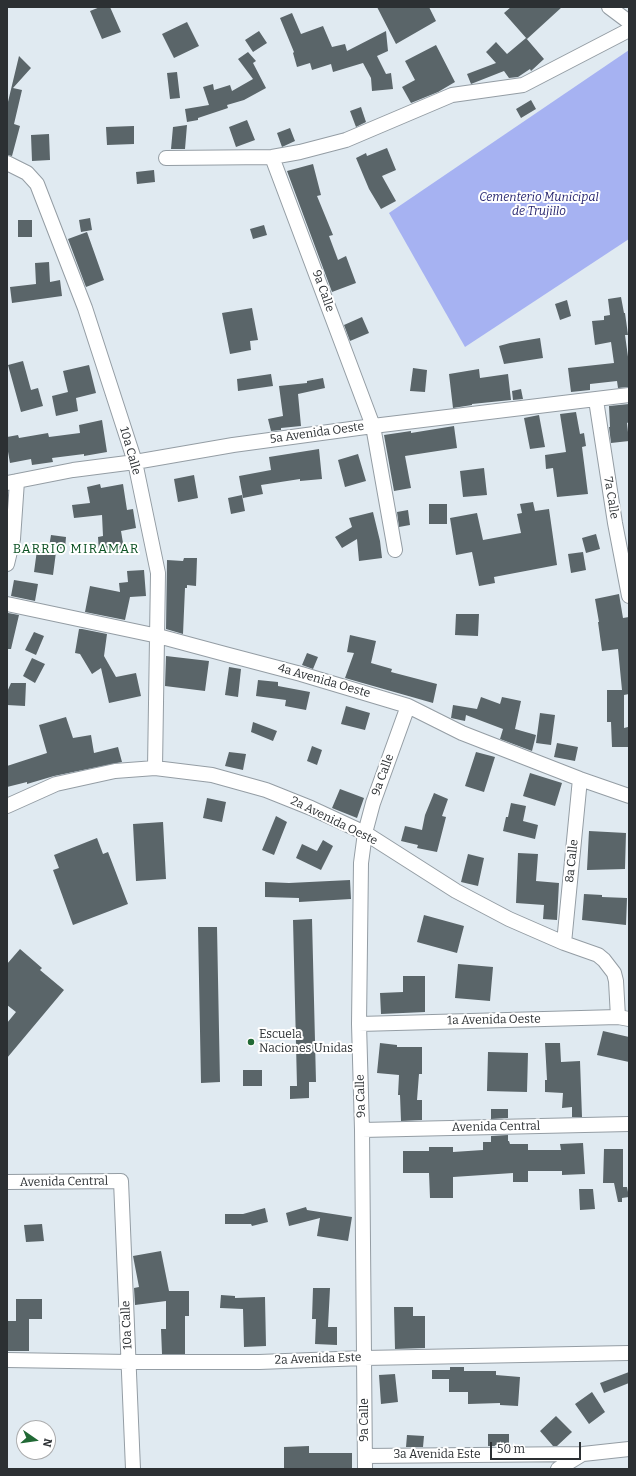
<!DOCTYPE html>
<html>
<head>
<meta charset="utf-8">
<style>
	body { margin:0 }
	#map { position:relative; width:636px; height:1476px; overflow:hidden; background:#e0eaf1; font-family:Bitter,serif }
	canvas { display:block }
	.frame { position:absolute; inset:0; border:8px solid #2c3033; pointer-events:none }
	.north { position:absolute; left:16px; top:1420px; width:40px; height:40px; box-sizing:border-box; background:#fff; border:1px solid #abacad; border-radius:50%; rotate:103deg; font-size:11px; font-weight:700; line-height:16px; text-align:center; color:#2c3033 }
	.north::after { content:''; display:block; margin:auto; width:14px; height:18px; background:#216935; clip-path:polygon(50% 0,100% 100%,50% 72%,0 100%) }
	.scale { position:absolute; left:490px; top:1442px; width:91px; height:18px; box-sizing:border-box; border:2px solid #2c3033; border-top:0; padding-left:5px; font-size:12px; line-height:14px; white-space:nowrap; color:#2c3033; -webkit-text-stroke:3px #fff; paint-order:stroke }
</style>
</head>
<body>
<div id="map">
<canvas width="636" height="1476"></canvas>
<div class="frame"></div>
<div class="north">N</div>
<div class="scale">50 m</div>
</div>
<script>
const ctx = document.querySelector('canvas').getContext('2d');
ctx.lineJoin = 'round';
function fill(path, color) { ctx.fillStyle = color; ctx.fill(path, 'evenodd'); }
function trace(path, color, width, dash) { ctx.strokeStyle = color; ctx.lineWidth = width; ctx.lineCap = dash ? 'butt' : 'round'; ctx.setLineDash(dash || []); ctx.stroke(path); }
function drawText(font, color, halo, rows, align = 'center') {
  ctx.font = font + ' Bitter,serif'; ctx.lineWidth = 4; ctx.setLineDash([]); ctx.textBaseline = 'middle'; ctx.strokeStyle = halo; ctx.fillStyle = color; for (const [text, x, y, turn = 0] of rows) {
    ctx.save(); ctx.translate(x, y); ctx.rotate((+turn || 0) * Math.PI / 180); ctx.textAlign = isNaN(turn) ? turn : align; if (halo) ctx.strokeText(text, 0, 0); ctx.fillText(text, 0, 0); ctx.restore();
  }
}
fill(new Path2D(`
	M629,50V239L465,347L389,213Z`), '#a6b2f2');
fill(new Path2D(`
	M100,7H110L121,32L102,39L90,11Z
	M377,7H429L436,21L396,44Z
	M511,7H562L527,39L504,13Z
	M292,13L301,34L323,26L332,47L345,44L347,51L386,31L388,51L377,56L386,74L391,73L393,89L372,91L371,78L363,63L333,72L331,64L312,70L310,63L297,67L293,53L294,52L280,18Z
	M187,22L199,46L174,58L162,34Z
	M259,31L267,43L253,52L245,40Z
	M526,38L544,59L531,71L530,69L518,77L509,78L504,71L471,84L467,74L496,63L486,52L496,42L507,54Z
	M436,45L455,82L438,92L411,103L402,87L415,80L405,61Z
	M248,52L256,61L253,63L266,88L244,100L227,105L228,108L198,118V120L187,122L185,109L209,105L203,87L213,84L214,90L230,85L232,91L253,79L238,59Z
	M19,56L31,68L13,88L22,90L14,124L20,126L12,156L7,155V106Z
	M177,72L180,98L170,99L167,73Z
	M531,100L536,109L521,118L516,109Z
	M361,107L366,122L356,127L350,111Z
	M247,120L255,140L236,147L229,127Z
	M187,125L185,149H171L173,127Z
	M134,126V144L107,145L106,127Z
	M290,128L295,141L282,147L277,133Z
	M49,134L50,160L32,161L31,135Z
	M387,148L396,170L382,176L396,201L381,209L369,189L356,158L366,153L367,156Z
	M313,164L321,195L317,196L333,235L329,236L338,260L346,256L356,283L332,292L287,171Z
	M154,170L155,182L137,184L136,172Z
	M90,218L92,230L81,232L79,220Z
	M18,220H32V237H18Z
	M264,225L267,235L253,239L250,229Z
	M87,232L104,280L86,287L68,239Z
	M49,262L50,282L60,280L62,296L12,303L10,287L36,284L35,263Z
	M621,297L624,313H625L628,335H625L629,364V387L618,388L617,381L590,384V390L571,392L568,368L614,363L611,342L595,345L592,321L604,320V316L610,315L608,299Z
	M567,300L571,316L560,320L555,304Z
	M252,308L258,340L250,341L251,350L230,354L222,313Z
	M362,317L369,333L350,341L344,325Z
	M540,338L543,358L504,364L499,346L510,343Z
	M23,361L31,390L38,388L43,406L21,412L8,365Z
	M89,365L96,393L76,398L78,411L56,416L52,396L68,392L63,371Z
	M413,368L427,370L425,392L410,391Z
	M479,369L480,378L508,374L511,400L472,404V405L453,408L449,374Z
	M271,374L273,386L238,391L237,379Z
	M323,378L325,388L298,394L301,426L281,428V430L271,431L268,419L283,416L279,386L307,383V381Z
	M521,389L523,399L513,400L512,391Z
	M629,404V422L627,423L629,441L611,443L609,427H610L609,406Z
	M576,412L580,434L584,433L586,446L582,447L588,494L557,497L553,468L546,469L545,455L566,452L560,414Z
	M539,415L545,447L530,449L524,418Z
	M102,420L107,452L84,456V454L52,458L53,462L32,465L31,459L10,463L7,446V437L18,435L19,438L48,433L49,437L80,433L79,425Z
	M454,426L457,448L405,456L411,488L394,491L384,435L411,431V433Z
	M319,449L322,479L300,481V479L261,485L263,494L243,498L239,476L271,470L269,457Z
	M358,454L366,481L345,487L338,460Z
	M484,468L487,495L463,497L460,471Z
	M194,475L198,498L178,502L174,479Z
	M100,484L101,488L123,484L127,510L133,509L136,528L121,531L124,549L99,552L98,537L103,536L102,515L74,518L72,505L90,503L87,487Z
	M242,495L245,511L231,514L228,498Z
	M533,502L535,511L549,509L557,565L494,577L495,583L479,586L472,552L456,555L450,518L477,513L483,540L521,533L517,514L522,513L520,504Z
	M429,504H447V524H429Z
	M408,510L410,525L399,527L397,512Z
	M373,512L380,541L382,558L359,561L357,539L342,548L335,537L352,527L349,518Z
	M596,534L600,549L586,553L582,538Z
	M51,535L66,537L65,549L49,547Z
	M37,550L56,552L53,575L34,572Z
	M583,552L586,570L571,573L568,554Z
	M184,558H197L196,586L187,585V588H185L183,634L166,629L167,560L183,561Z
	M144,570L146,596L130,597L125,620L85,612L90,586L120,592L119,583L128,582L127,571Z
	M14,580L38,584L35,601L11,596Z
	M619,594L623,618L629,617V694L624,695V728L628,727V747H612L611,722H607V690H622L618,649L602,651L598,622H599L595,599Z
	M8,613L19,615L11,649H7Z
	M456,614H479L478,636L455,635Z
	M79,629H82L107,634L104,656L116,677L136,673L141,696L109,703L101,668L92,674L80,654L75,653Z
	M34,632L44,636L36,655L25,650Z
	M350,635L376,641L371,663L392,669L391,672L437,684L433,703L345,678L354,653L347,652Z
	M307,653L318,657L313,669L302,665Z
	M166,656L209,661L205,691L165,686Z
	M32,658L45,664L35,683L23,676Z
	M229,667L241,669L238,697L225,695Z
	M258,680L278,682V686L310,692L306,710L285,706L286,700L256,696Z
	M11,683H26L25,706L7,705V692Z
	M481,697L500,704L502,697L521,701L515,729L536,735L532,751L500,739L503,729L466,715L465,721L451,718L453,705L477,709Z
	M346,706L370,713L365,730L341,724Z
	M540,713L555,715L551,745L536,743Z
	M66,717L73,738L91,735L94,753L118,747L122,762L54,776L27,784V782L7,787V766L47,753L39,725Z
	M253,722L277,731L273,741L251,732Z
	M557,743L578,747L575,761L554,757Z
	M312,746L322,750L317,765L307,761Z
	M229,752L246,754L243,770L225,766Z
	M476,752L495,757L484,792L465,786Z
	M530,773L562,783L555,806L523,796Z
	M340,789L364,798L357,818L332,808Z
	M434,793L448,799L442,816L446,817L437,852L417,848L418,845L401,841L405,826L422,830L425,815Z
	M207,798L226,802L222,822L203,818Z
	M511,803L526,806L523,821L538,825L535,839L503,831L506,817H508Z
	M276,816L287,822L274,855L262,850Z
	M163,822L166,879L136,881L133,824Z
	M589,831L626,833L625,869L587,870Z
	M97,838L103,854L108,852L128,904L73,925L53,870L59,868L54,855Z
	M323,840L333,846L321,870L296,858L302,844L317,851Z
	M518,853L538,854L536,881L559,883L557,920L543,919L544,905L516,903Z
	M468,854L484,858L478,886L461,882Z
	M350,880L351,899L299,902V898L265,897V882L289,883Z
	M584,894L602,895V897L627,898L626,925L582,920Z
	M424,915L464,926L457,953L417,942Z
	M312,919L316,1082H309V1098L290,1099V1086H297L293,920Z
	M198,927H217L220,1082L201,1083Z
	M20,949L42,968L40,970L64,990L7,1058V1023L16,1012L7,1005V964Z
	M458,964L493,967L490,1001L455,998Z
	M403,976H425V1012L381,1014L380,993L403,992Z
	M603,1031L629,1037V1062L597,1055Z
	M380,1043L397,1045V1047H422V1074H419L417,1100H422V1120L401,1121L400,1095H398L399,1075L377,1073Z
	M545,1043H560L561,1062L580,1061L582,1117H572V1107L562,1108L563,1093L545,1092V1080H547Z
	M488,1052L528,1053L527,1092L487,1091Z
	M243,1070H262V1086H243Z
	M491,1109H508V1118L491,1119Z
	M508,1135V1141H509L510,1144H528V1150H561L560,1144L583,1143L585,1174L562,1175V1171H528V1182H513V1173L453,1177V1198H430L429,1173H403V1151H429V1147H453V1152L483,1150V1142H491V1136Z
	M604,1149H623V1187H627L629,1197L622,1198V1202H618L614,1183H603Z
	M579,1189H593L595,1209L580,1210Z
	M306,1207L307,1210L352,1217L348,1241L317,1236L320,1218L289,1226L286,1213Z
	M265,1208L268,1222L252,1226L251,1224H225V1214H243Z
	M42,1224L44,1241L26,1242L24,1225Z
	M161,1251L169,1291H189V1316H185V1354H162L161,1329H166V1301L135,1305L134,1288L139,1287L133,1256Z
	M313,1288H330L328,1327H337V1345L315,1344L316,1319H312Z
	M221,1295L235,1296V1298L265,1297L266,1346L244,1347L243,1309L220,1308Z
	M16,1299H42V1319H29V1351H7V1321H16Z
	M394,1307H413V1316H425V1348L395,1349Z
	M450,1367H464V1371H496V1375L520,1377L518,1406L500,1405V1403L468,1404V1392H449V1379H432V1370H450Z
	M629,1372V1383L604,1393L600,1383Z
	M395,1374L398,1402L381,1404L379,1375Z
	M592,1392L605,1412L589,1424L575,1404Z
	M556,1416L572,1432L557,1446H553L540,1431Z
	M488,1434H509V1446H488Z
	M407,1435L424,1436L423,1447H406Z
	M309,1446V1453H352V1469H284V1447Z`), '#5a6569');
const minor = new Path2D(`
	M609,7L629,22
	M272,157L373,426L395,550
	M166,158L272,157L300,152L346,140L452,95L523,85L629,30
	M7,163L27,173L37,184L85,308L135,462L158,573L155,768
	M596,400L615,523L629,596
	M7,483L73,470L135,462L233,445L373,426L629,395
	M7,564L13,539L17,481
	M7,604L158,636L225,654L301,674L408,706L462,733L580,779L629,796
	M7,806L56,784L115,771L155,768L212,775L266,790L311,808L365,833L456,891L509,919L564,943L598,955L604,960L614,973L616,981L618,1017
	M564,943L580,779
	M359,1024L618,1017L629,1019
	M362,1130L629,1124
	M7,1182L121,1181L133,1469
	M7,1360L129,1362H259L364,1358L629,1353
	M365,1456L583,1454L629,1449
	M365,1469L362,1130L359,1024L361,863L365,833L373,803L408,706
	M558,1469L581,1455`);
trace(minor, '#949da4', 16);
trace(minor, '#fff', 14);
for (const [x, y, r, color] of [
	[251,1042,4,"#216935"]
]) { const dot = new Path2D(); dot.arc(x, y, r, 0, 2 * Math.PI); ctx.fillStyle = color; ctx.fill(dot); trace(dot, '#fff', 1.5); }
drawText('italic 12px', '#211f6b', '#fff', [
	["Cementerio Municipal",539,198],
	["de Trujillo",539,212]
]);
drawText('12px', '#2c3033', '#fff', [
	["9a Calle",323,291,70],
	["5a Avenida Oeste",317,433,-8],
	["10a Calle",130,451,74],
	["7a Calle",611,498,81],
	["4a Avenida Oeste",324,681,16],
	["9a Calle",383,775,-70],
	["2a Avenida Oeste",334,821,26],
	["8a Calle",572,861,-84],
	["1a Avenida Oeste",494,1020,-1],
	["9a Calle",361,1096,-92],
	["Avenida Central",496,1127,-1],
	["Avenida Central",64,1182,-1],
	["10a Calle",127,1325,-93],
	["2a Avenida Este",318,1359,-2],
	["9a Calle",365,1420,-90],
	["3a Avenida Este",437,1455]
]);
drawText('12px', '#2c3033', '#fff', [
	["Escuela",259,1035],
	["Naciones Unidas",259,1049]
], 'left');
ctx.letterSpacing = '1px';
drawText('13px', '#0d5224', '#fff', [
	["BARRIO MIRAMAR",76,549]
]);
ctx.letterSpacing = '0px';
</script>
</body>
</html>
